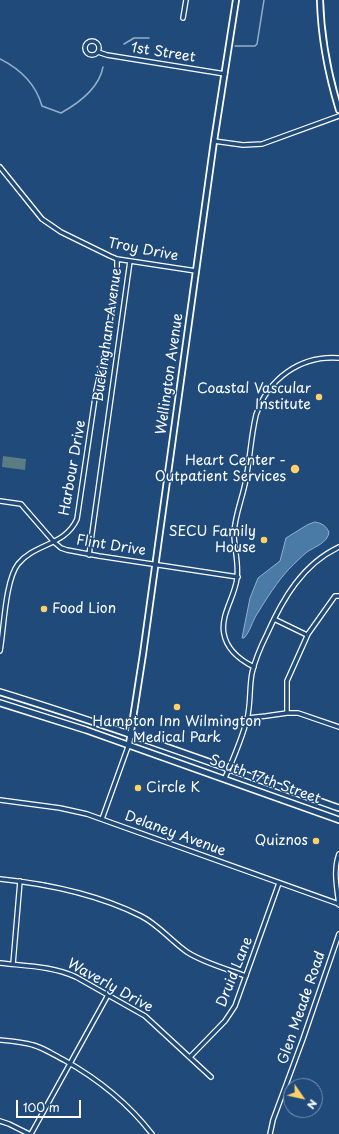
<!DOCTYPE html>
<html>
<head>
<meta charset="utf-8">
<style>
	body { margin:0 }
	#map { position:relative; width:339px; height:1134px; overflow:hidden; background:#1f4a7a; font-family:"Playpen Sans",sans-serif }
	canvas { display:block }
	.north { position:absolute; left:283px; top:1078px; width:40px; height:40px; box-sizing:border-box; background:#1f4a7a; border:1px solid #7992af; border-radius:50%; rotate:124deg; font-size:11px; font-weight:700; line-height:16px; text-align:center; color:#fff }
	.north::after { content:''; display:block; margin:auto; width:14px; height:18px; background:#ffd166; clip-path:polygon(50% 0,100% 100%,50% 72%,0 100%) }
	.scale { position:absolute; left:16px; top:1100px; width:65px; height:18px; box-sizing:border-box; border:2px solid #fff; border-top:0; padding-left:5px; font-size:12px; line-height:14px; white-space:nowrap; color:#fff; -webkit-text-stroke:3px #1f4a7a; paint-order:stroke }
</style>
</head>
<body>
<div id="map">
<canvas width="339" height="1134"></canvas>
<div class="north">N</div>
<div class="scale">100 m</div>
</div>
<script>
const ctx = document.querySelector('canvas').getContext('2d');
ctx.lineJoin = 'round';
function fill(path, color) { ctx.fillStyle = color; ctx.fill(path, 'evenodd'); }
function trace(path, color, width, dash) { ctx.strokeStyle = color; ctx.lineWidth = width; ctx.lineCap = dash ? 'butt' : 'round'; ctx.setLineDash(dash || []); ctx.stroke(path); }
function drawText(font, color, halo, rows, align = 'center') {
  ctx.font = font + ' "Playpen Sans",sans-serif'; ctx.lineWidth = 3; ctx.setLineDash([]); ctx.textBaseline = 'middle'; ctx.strokeStyle = halo; ctx.fillStyle = color; for (const [text, x, y, turn = 0] of rows) {
    ctx.save(); ctx.translate(x, y); ctx.rotate((+turn || 0) * Math.PI / 180); ctx.textAlign = isNaN(turn) ? turn : align; if (halo) ctx.strokeText(text, 0, 0); ctx.fillText(text, 0, 0); ctx.restore();
  }
}
fill(new Path2D(`
	M3,456L26,459L25,470L2,467Z`), '#597d82');
const water = new Path2D(`
	M315,522C322,523 326,526 329,532C328,543 314,547 307,552C301,557 295,563 289,569C277,582 267,598 257,614C252,622 250,632 244,638H242L250,598L258,578L280,561L286,538L307,525Z`);
fill(water, '#4a7ba7');
trace(water, '#92b0ca', 1);
trace(new Path2D(`
	M124,44L134,38H149
	M235,46H255L257,44L264,0
	M0,59C20,69 36,85 42,106L61,113C79,103 99,88 103,67`), '#92b0ca', 1.5);
const minor = new Path2D(`
	M183,18L186,0
	M85 48a7 7 0 1 1 14 0a7 7 0 1 1-14 0Z
	M98,52L107,55L225,74
	M214,141L243,145L262,144L339,116
	M0,167L42,219L61,232L110,256L117,259L196,271
	M0,501L21,504L54,542L61,548L67,550L99,556L238,577
	M89,555L130,261
	M274,619L307,635
	M0,651C4,629 5,581 18,564C35,543 65,546 77,519L96,391L106,348L117,274V259
	M254,667C240,660 227,650 224,634C220,615 235,597 237,578C239,563 234,548 234,533C235,514 243,497 246,479C250,458 251,436 256,415C268,379 300,355 339,358
	M287,713V681L308,634L335,596H339
	M248,718L266,716L287,713H298L339,727
	M225,778C233,759 242,739 247,719C251,704 249,688 252,673C255,660 261,646 267,634C283,598 303,564 339,547
	M0,800L60,808L87,814L339,904
	M102,819L129,744
	M339,854C333,870 337,888 339,905
	M0,879C49,884 97,894 141,916C159,925 171,941 187,952C204,963 227,969 246,976
	M0,963C26,966 52,966 76,977L145,1016L211,1077
	M13,964L20,881
	M0,1040C11,1041 23,1042 33,1045C44,1048 54,1055 64,1060C98,1079 128,1103 152,1134
	M190,1057L225,1021L235,1006L279,883
	M0,1121L9,1124L29,1134
	M31,1134L108,995
	M270,1134L273,1120L303,1039L339,934`);
const tertiary = new Path2D(`
	M320,0C321,37 328,74 339,110
	M129,744L143,654L214,141L236,0`);
const secondary = new Path2D(`
	M0,692C114,727 226,768 339,808
	M0,703L86,730L339,820`);
trace(minor, '#fff', 6);
trace(tertiary, '#fff', 8);
trace(secondary, '#fff', 8);
trace(minor, '#1f4a7a', 3.5);
trace(tertiary, '#1f4a7a', 4.5);
trace(secondary, '#1f4a7a', 5);
for (const [x, y, r, color] of [
	[319,397,4,"#ffd166"],
	[295,469,5,"#ffd166"],
	[264,540,4,"#ffd166"],
	[44,609,4,"#ffd166"],
	[177,707,4,"#ffd166"],
	[138,788,4,"#ffd166"],
	[316,841,4,"#ffd166"]
]) { const dot = new Path2D(); dot.arc(x, y, r, 0, 2 * Math.PI); ctx.fillStyle = color; ctx.fill(dot); trace(dot, '#1f4a7a', 1.5); }
drawText('14px', '#fff', '#1f4a7a', [
	["1st Street",163,53,9],
	["Troy Drive",143,250,11],
	["Buckingham Avenue",108,335,-82],
	["Wellington Avenue",170,374,-82],
	["Harbour Drive",73,468,-80],
	["Flint Drive",111,546,9],
	["South 17th Street",265,780,20],
	["Delaney Avenue",175,834,20],
	["Druid Lane",235,972,-68],
	["Waverly Drive",110,986,29],
	["Glen Meade Road",302,1008,-71]
]);
drawText('14px', '#fff', '#1f4a7a', [
	["Coastal Vascular",311,389],
	["Institute",311,405],
	["Heart Center -",286,461],
	["Outpatient Services",286,477],
	["SECU Family",256,532],
	["House",256,548],
	["Food Lion",52,609,"left"],
	["Hampton Inn Wilmington",177,722,"center"],
	["Medical Park",177,738,"center"],
	["Circle K",146,788,"left"],
	["Quiznos",308,841]
], 'right');
</script>
</body>
</html>
